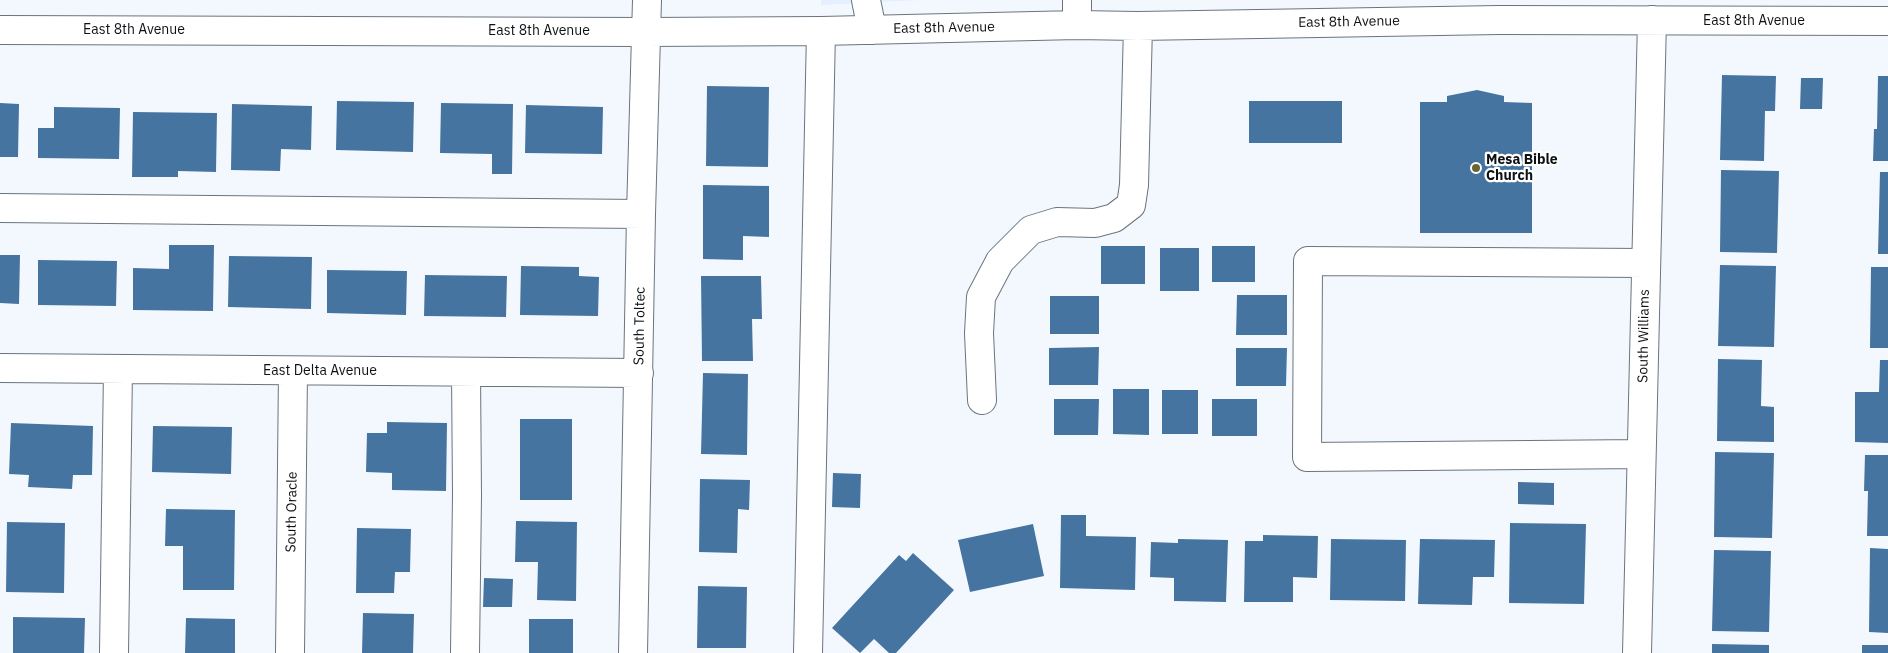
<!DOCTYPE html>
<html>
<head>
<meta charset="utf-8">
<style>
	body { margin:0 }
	canvas { display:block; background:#f2f8fe }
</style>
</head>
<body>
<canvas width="1888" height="653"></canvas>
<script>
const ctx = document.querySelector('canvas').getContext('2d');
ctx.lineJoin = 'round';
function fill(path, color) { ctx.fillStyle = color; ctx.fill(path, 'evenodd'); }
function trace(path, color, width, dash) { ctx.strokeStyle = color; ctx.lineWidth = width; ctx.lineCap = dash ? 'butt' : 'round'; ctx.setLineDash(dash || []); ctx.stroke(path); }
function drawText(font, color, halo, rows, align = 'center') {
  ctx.font = font + ' "IBM Plex Sans",sans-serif'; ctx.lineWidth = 4.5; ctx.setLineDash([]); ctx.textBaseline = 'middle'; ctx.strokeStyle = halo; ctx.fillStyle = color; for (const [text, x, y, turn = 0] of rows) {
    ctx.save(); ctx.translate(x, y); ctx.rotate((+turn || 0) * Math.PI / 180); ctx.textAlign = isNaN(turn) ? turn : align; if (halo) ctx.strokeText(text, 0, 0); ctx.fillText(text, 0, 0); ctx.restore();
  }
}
fill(new Path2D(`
	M821,0H921L821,5Z`), '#e4f0fe');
fill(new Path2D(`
	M1722,75L1776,76L1775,111H1765L1764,161L1720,160Z
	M1878,76H1888V161H1873L1874,129H1877Z
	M1801,78H1823L1822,109H1800Z
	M707,86L769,87L768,167L706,166Z
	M1477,90L1504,96V102L1532,103V233H1420V102H1447V96Z
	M337,101L414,102L413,152L336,150Z
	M1249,101H1342V143H1249Z
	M0,103L19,104L18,157H0Z
	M441,103L513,104L512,174H492V154L440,153Z
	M232,104L312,106L311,150L281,149L280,171L231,170Z
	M526,105L603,107L602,154L525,153Z
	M54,107L120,108L119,159L38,158V128H54Z
	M133,112L217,113L216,172L178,171V177H132Z
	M1721,170L1779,171L1777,253L1720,252Z
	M1880,172H1888V254H1878Z
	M703,185L769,186V237L743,236V260L703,259Z
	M169,245H214L213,311L133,310V268L169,269Z
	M1101,246H1145V284H1101Z
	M1212,246H1255V282H1212Z
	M1160,248H1199V291H1160Z
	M0,255H20L19,304L0,303Z
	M229,256L312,257L311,309L228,307Z
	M38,260L117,261L116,306L38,305Z
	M1720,265L1776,266L1774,347L1718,346Z
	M521,266L579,267V276L599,277L598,316L520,315Z
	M1871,267H1888V348H1870Z
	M327,270L407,271L406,315L327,313Z
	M425,275L507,276L506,317L424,316Z
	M701,276H761L762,319H752L753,361H702Z
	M1237,295H1287V335H1236Z
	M1050,296H1099V334H1050Z
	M1099,347L1098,385H1049V348Z
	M1236,348H1287L1286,386H1236Z
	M1718,359L1762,360L1761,406L1774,407V442L1717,441Z
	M1880,360H1888V443L1855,442V392H1879Z
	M703,373L748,374L747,455L701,454Z
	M1113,389H1149V435L1113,434Z
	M1162,390H1198V434H1162Z
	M1054,399H1099L1098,435H1054Z
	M1212,399H1257V436H1212Z
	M520,419H572V500H520Z
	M387,422L447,423L446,491L392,490V473L366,472L367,433H387Z
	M11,423L93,426L92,475H73L72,489L28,487L29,475L9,474Z
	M153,426L232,427L231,474L152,472Z
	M1715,452L1774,453L1772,538L1714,537Z
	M1865,455H1888V536H1867L1868,491H1864Z
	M833,473L861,474L860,508L832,507Z
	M700,479L750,480L749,510L738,509L737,553L699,552Z
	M1518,482L1554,483V505L1518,504Z
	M166,509L235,510L234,590H183V546H165Z
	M1061,515H1086V536L1136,537L1135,590L1060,588Z
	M516,521L577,522L576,601L537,600L538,562H515Z
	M7,522L65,523L64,593L6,592Z
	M1510,523L1586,524L1584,604L1509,603Z
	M1033,524L1044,576L970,592L958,540Z
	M357,528L411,529L410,572H395L394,593H356Z
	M1263,535L1318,536L1317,578L1293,577V602H1244L1245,541H1263Z
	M1178,539L1228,540L1226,602L1174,601V578L1150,577L1151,542L1178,543Z
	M1331,539L1406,540L1405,601L1330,600Z
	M1420,539L1495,540L1494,577H1473L1472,605L1418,604Z
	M1870,548L1888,549V633L1869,632Z
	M1714,550L1771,551L1769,632L1712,631Z
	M913,553L954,590L896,653H889L874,639L860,653L832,628L899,555L906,561Z
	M484,578L513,579L512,607H483Z
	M698,586L747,587L746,648H697Z
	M363,613L414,614L413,653H362Z
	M13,617L85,618L84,653H13Z
	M186,618L235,619V653H185Z
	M529,619H573V653H529Z
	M1712,644L1769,645V653H1712Z
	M1862,645H1888V653H1862Z`), '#4674a1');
const minor = new Path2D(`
	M866,0L872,30
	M1077,0V25
	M0,30L646,32L821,31L1077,25L1138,26L1499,20L1888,21
	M0,208L641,214
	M0,368L639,373
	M982,400L979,333L981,297L1000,261L1031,230L1057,222L1095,223L1114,218L1131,205L1134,185L1138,26
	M1641,454L1307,457L1308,261L1646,263
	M114,653L118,369
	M290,653L293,371
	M465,653L467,495L466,372
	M633,653L641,214L647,0
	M808,653L821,31
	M1637,653L1652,20`);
trace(minor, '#6b747d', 30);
trace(minor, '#fff', 28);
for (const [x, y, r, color] of [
	[1476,168,5,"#686532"]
]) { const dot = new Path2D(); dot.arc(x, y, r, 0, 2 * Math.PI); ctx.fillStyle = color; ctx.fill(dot); trace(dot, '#fff', 2); }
drawText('14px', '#0e1114', '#fff', [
	["East 8th Avenue",1754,21],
	["East 8th Avenue",1349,22,-1],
	["East 8th Avenue",944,28,-1],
	["East 8th Avenue",134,30],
	["East 8th Avenue",539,31],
	["South Toltec",640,326,-89],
	["South Williams",1644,336,-89],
	["East Delta Avenue",320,371],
	["South Oracle",292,512,-89]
]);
drawText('bold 14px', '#0e1114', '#fff', [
	["Mesa Bible",1486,160],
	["Church",1486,176]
], 'left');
</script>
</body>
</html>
